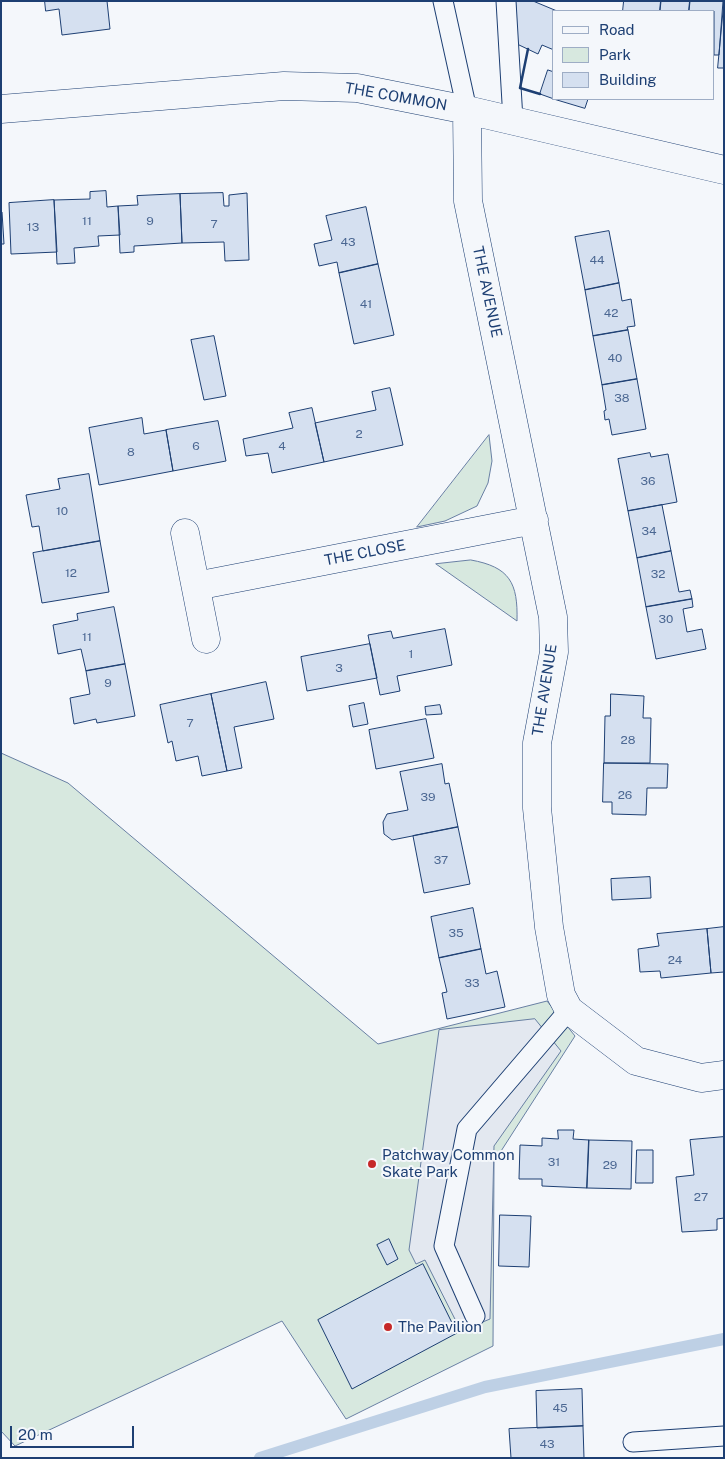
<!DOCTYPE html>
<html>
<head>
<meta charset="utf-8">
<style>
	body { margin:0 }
	#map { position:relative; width:725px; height:1459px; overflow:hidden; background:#f4f7fb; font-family:"Public Sans",sans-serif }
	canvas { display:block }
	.frame { position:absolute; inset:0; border:2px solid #1d3f73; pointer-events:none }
	.legend { position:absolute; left:552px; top:10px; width:162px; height:90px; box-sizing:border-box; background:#f4f7fb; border:1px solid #9eadc5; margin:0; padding:6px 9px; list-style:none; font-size:15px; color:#1d3f73 }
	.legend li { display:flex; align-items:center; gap:10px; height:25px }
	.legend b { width:25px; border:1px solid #9eadc5 }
	.scale { position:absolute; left:10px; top:1426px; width:124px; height:22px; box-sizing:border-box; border:2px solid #1d3f73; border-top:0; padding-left:6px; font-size:15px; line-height:18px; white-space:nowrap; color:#1d3f73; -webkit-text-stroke:4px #f4f7fb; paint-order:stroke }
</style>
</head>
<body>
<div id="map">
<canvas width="725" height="1459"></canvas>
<div class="frame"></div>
<ul class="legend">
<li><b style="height:6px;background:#f4f7fb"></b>Road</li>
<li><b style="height:14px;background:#d7e8df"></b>Park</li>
<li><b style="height:14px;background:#d5e0f0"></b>Building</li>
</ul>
<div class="scale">20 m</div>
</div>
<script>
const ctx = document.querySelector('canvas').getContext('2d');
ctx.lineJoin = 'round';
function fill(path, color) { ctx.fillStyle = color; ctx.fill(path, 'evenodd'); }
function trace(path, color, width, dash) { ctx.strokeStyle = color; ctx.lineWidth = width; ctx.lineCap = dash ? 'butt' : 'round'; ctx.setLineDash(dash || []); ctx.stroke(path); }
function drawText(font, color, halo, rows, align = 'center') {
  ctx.font = font + ' "Public Sans",sans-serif'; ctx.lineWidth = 4; ctx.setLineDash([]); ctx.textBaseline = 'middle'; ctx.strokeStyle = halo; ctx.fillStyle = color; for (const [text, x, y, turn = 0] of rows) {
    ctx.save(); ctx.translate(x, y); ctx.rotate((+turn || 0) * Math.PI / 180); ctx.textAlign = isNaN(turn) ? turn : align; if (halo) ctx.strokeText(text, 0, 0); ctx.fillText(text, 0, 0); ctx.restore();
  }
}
const green = new Path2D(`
	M489,435L492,461L488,483L477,506L445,521L417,527Z
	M471,560C510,567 518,583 517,621L436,564Z
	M1,753L68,783L378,1044L547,1001L575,1036L494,1162L493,1346L346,1419L282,1321L15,1446L1,1431Z`);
fill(green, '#d7e8df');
trace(green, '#687fa3', 1);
const parking = new Path2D(`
	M535,1019L561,1051L494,1146L490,1319L461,1331L425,1260L416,1264L409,1250L439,1030Z`);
fill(parking, '#e3e8f0');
trace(parking, '#687fa3', 1);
trace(new Path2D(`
	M260,1458L485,1387L724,1339`), '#bed0e5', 12);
const building = new Path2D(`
	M45,1H107L110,29L62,35L59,9L46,11Z
	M516,1H533L557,11H554V50L542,45L538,54L517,44Z
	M624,1H661L660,11H623Z
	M661,1H690L689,11H660Z
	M690,1H723L719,55H714V11H689Z
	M724,1V68H718Z
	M548,70L554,72V99L540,94Z
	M554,99H588L585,108Z
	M106,191L107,207L118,206L120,235L98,236L99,246L74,248L75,263L57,264L54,200L90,199V192Z
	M223,193L224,206H229V195L247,193L249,260L225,261L224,242L182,243L180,194Z
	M180,194L182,243L134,246V252L120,253L118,206L138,205L137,196Z
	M54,200L57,252L11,254L9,203Z
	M366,207L378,264L339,273L337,262L319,266L314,244L332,240L326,216Z
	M1,212H2L4,244H1Z
	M609,231L619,283L585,290L575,237Z
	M378,264L394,335L354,344L339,273Z
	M619,283L622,301L631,299L635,326L627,327L628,330L593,336L585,290Z
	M628,330L637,379L602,385L593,336Z
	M214,336L226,396L204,400L191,340Z
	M637,379L646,429L612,435L609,419L605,420L604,411L606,410L602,385Z
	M390,388L403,445L324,462L315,423L376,410L372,392Z
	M312,408L324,462L272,473L268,453L246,456L243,439L293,428L289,413Z
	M142,418L144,434L166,430L173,471L99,485L89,428Z
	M218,421L226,461L173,471L166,430Z
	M650,453L651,457L668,454L677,502L628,511L618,459Z
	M89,474L100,541L43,551L39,526L32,527L26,495L60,489L58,479Z
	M662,505L671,551L637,558L628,511Z
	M100,541L109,592L42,603L33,553Z
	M671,551L679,592L690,590L692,599L646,607L637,558Z
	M692,599L693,607L683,609L687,632L702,629L706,649L656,659L646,607Z
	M114,607L125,664L86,671L81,649L58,654L53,625L78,620L77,614Z
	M445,629L452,665L397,676L400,691L380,695L368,635L391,631L393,638Z
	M370,644L377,678L307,691L301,657Z
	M125,664L135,716L97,723L96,719L74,724L70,698L90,694L86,671Z
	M266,682L274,719L234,727L242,768L227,771L211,694Z
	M211,694L227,771L202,776L198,756L176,761L172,741L168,743L160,705Z
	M611,694L644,696L643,718H651L650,763H604L605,716H610Z
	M364,703L368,724L353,727L349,706Z
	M440,705L442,714L426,715L425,707Z
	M426,719L434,758L376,769L369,730Z
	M604,763L668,764L667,788H647L646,815L612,814V802H603Z
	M442,764L445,784L449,783L458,827L392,840L384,834L383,822L387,814L408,810L400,772Z
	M458,827L470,884L424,893L413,836Z
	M650,877L651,898L612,900L611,879Z
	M473,908L481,949L439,958L431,917Z
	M724,927V972L711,973L707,929Z
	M707,929L711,973L661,978L660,971L640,972L638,949L659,946L657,934Z
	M481,949L486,974L497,971L505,1007L447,1019L442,993L447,992L439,958Z
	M558,1130H574L573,1139L589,1140L587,1188L542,1186V1179H519L520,1145L542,1146V1138L558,1139Z
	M724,1137V1218L717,1219V1230L682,1232L676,1177L694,1175L690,1140Z
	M589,1140L632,1141L631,1189L587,1188Z
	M637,1150H653V1183H636Z
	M500,1215L531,1216L529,1267L499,1266Z
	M389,1239L398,1259L387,1265L377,1245Z
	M423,1264L457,1333L352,1389L318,1320Z
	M582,1389L583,1426L537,1428L536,1391Z
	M583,1426L584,1458H511L509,1429Z`);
fill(building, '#d5e0f0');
trace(building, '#1d3f73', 1);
const service = new Path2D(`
	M443,1L467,110
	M506,1L513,120
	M475,1316L444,1246L467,1129L569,1010
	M633,1442L724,1436`);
const minor = new Path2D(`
	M1,109L284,86L357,88L467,110L724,170
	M467,110L468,201L553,617L554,652L537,743V808L549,927L561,995L569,1010L636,1061L701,1078L724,1075
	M185,533L206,639
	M196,586L534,520`);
trace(service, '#1d3f73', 21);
trace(minor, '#1d3f73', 29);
trace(service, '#f4f7fb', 19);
trace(minor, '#f4f7fb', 28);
trace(new Path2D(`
	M528,49L520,88L540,94`), '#1d3f73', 2.5);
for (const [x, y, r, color] of [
	[372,1164,5,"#c62828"],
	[388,1327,5,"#c62828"]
]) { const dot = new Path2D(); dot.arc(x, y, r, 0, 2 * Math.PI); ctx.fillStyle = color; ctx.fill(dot); trace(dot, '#f4f7fb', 2); }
drawText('12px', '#4b6792', null, [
	["11",87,221],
	["9",150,221],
	["7",214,224],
	["13",33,227],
	["43",348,242],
	["44",597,260],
	["41",366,304],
	["42",611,313],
	["40",615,358],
	["38",622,398],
	["2",359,434],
	["6",196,446],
	["4",282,446],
	["8",131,452],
	["36",648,481],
	["10",62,511],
	["34",649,531],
	["12",71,573],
	["32",658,574],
	["30",666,619],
	["11",87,637],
	["1",411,654],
	["3",339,668],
	["9",108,683],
	["7",190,723],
	["28",628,740],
	["26",625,795],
	["39",428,797],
	["37",441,860],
	["35",456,933],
	["24",675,960],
	["33",472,983],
	["31",554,1162],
	["29",610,1165],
	["27",701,1197],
	["45",560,1408],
	["43",547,1444]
]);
drawText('15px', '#1d3f73', '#f4f7fb', [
	["THE COMMON",396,97,10],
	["THE AVENUE",487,292,78],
	["THE CLOSE",365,553,-11],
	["THE AVENUE",545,690,-81]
]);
drawText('15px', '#1d3f73', '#f4f7fb', [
	["Patchway Common",382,1155],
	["Skate Park",382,1172],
	["The Pavilion",398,1327]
], 'left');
</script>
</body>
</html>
